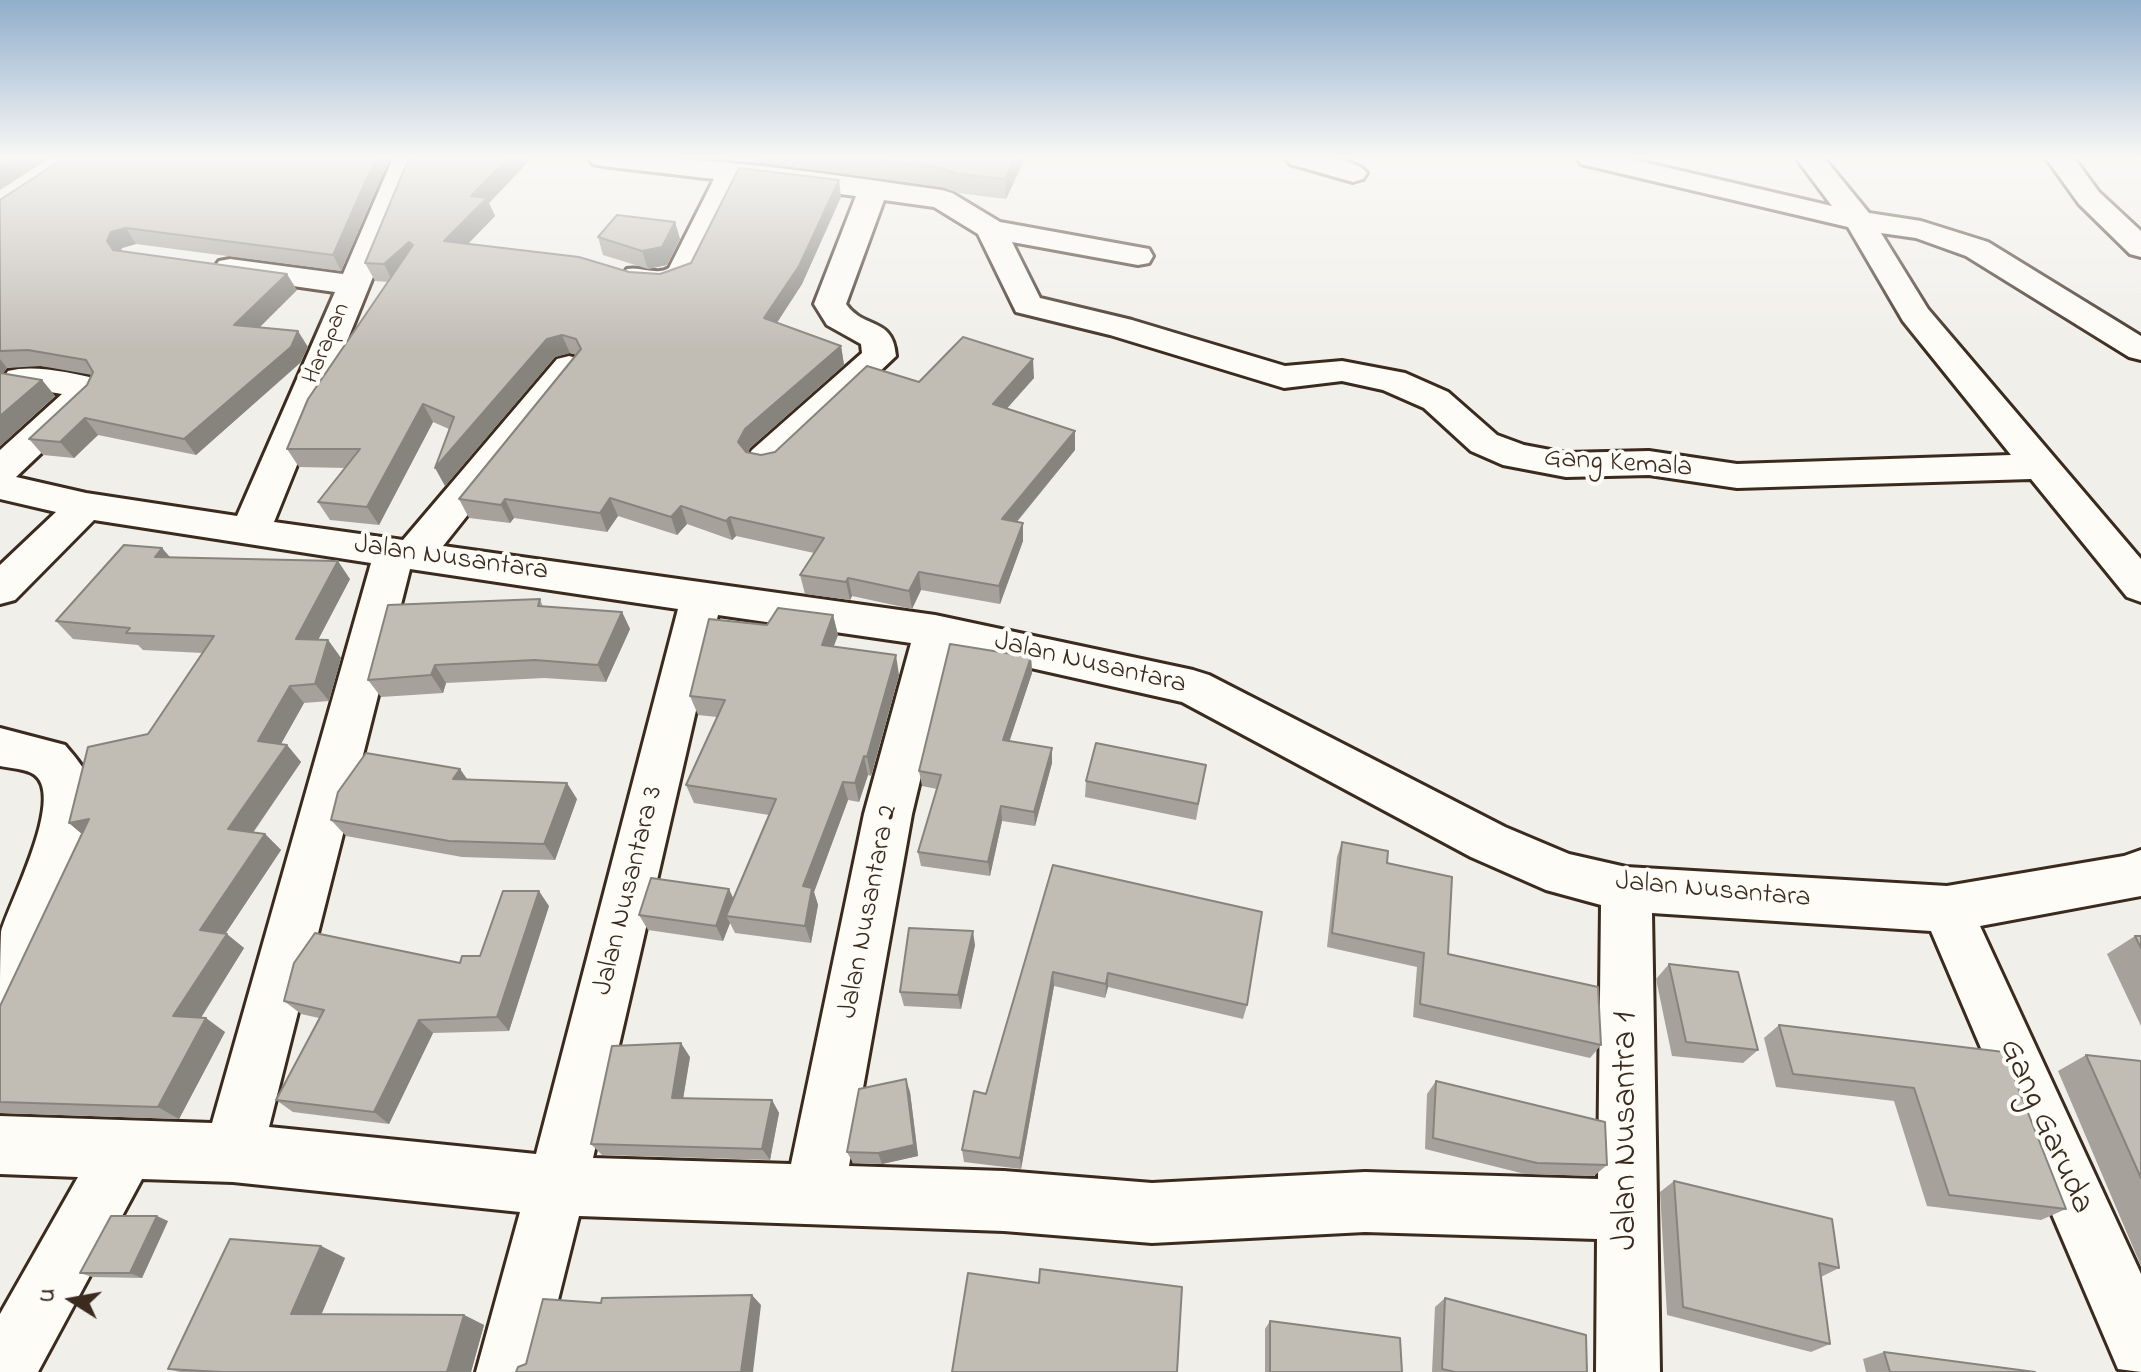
<!DOCTYPE html>
<html>
<head>
<meta charset="utf-8">
<style>
	body { margin:0 }
	#map { position:relative; width:2141px; height:1372px; overflow:hidden; background:#f1efea; font-family:"Indie Flower",sans-serif }
	canvas { display:block }
	.north { position:absolute; left:32px; top:1260px; width:80px; height:80px; -webkit-text-stroke:6px #fdfcf7; paint-order:stroke; rotate:281deg; font-size:22px; font-weight:700; line-height:32px; text-align:center; color:#3b2a1e }
	.north::after { content:''; display:block; margin:auto; width:28px; height:36px; background:#3b2a1e; clip-path:polygon(50% 0,100% 100%,50% 72%,0 100%) }
</style>
</head>
<body>
<div id="map">
<canvas width="2141" height="1372"></canvas>
<div class="north">U</div>
</div>
<script>
const ctx = document.querySelector('canvas').getContext('2d');
ctx.lineJoin = 'round';
function trace(path, color, width, dash) { ctx.strokeStyle = color; ctx.lineWidth = width; ctx.lineCap = dash ? 'butt' : 'round'; ctx.setLineDash(dash || []); ctx.stroke(path); }
function fill(path, color) { ctx.fillStyle = color; ctx.fill(path, 'evenodd'); }
function drawText(font, color, halo, rows, align = 'center') {
  ctx.font = font + ' "Indie Flower",sans-serif'; ctx.lineWidth = 8; ctx.setLineDash([]); ctx.textBaseline = 'middle'; ctx.strokeStyle = halo; ctx.fillStyle = color; for (const [text, x, y, turn = 0] of rows) {
    ctx.save(); ctx.translate(x, y); ctx.rotate((+turn || 0) * Math.PI / 180); ctx.textAlign = isNaN(turn) ? turn : align; if (halo) ctx.strokeText(text, 0, 0); ctx.fillText(text, 0, 0); ctx.restore();
  }
}
const minor = new Path2D(`
	M393,158H421L274,522L403,540L557,359L569,356L581,359L586,366L443,546L935,615L1193,670L1209,675L1505,827L1569,854L1626,867L1947,886L2124,856L2141,850V896L1980,926L2141,1274V1372L2118,1369L1931,931L1652,913L1660,1372H1596L1597,1239L1365,1232L1152,1243L1004,1231L579,1216L540,1372H476L520,1212L233,1182L142,1179L38,1372H0V1314L78,1177L0,1174V1116L212,1123L371,563L94,520L15,600L0,604V565L56,512L0,499V450L62,394L8,385L3,378L8,371C34,364 72,373 98,379L103,387L98,399L16,477L86,493L237,516L335,292L230,277L219,275L214,268L219,261L230,259L343,274ZM410,569L678,609L536,1154L269,1127ZM718,615L911,643L864,814L791,1164L593,1158ZM951,650L1182,702L1471,857L1546,890L1601,905L1598,1179L1365,1172L1152,1183L1004,1171L849,1166L912,814Z
	M589,158C707,154 825,174 942,190L952,193L1000,222L1149,249L1153,256L1149,263L1138,265L1012,242L1040,298L1132,320L1285,366L1342,361L1405,373L1448,392L1497,435L1524,445L1566,453L1649,451L1737,464L2011,455L1903,321L1848,227L1581,164L1577,158H1626L1832,206L1796,158H1824L1869,213L1921,221L1988,242L2141,336V360L2129,357L1966,256L1916,238L1881,233L1928,309L2141,559V602L2127,597L2031,479L1737,488L1649,475L1566,477L1503,465L1471,451L1424,408L1383,390L1342,381L1284,388L1110,335L1016,312L978,234L934,207L884,200L846,304C864,330 893,316 896,356L778,468L765,471L752,468L746,459L752,450L862,353L861,344L827,325L814,304L856,196L741,182L693,280C673,296 650,290 627,283L622,276L627,269C641,266 657,276 669,268L714,179L603,166L593,164Z
	M1286,158C1307,157 1354,155 1367,173L1363,179L1353,182L1290,164Z
	M2046,158H2074L2099,192L2141,231V257L2130,254L2079,204Z
	M0,728L65,745C74,756 85,767 88,781C102,840 43,955 19,1011L0,1018C0,994 0,954 1,932C9,903 65,798 35,775C27,769 10,768 0,766Z`);
trace(minor, '#3b2a1e', 6);
fill(minor, '#fdfcf7');
fill(new Path2D(`
	M64,158H386L388,162L341,271L136,244L122,248L121,251L297,290L259,327L308,347L300,363L196,455L98,435L74,458L43,455L29,439L87,385L92,375L41,366L7,368L3,373L42,380L55,396L0,446V200Z
	M409,158H532L489,203L495,216L468,244L629,272L660,274L691,263L841,197L802,284L777,323L841,346L844,365L750,448L748,453L761,455L775,452L919,382L1034,378L1007,408L1075,431V450L1017,522L1023,541L1000,604L921,590L912,609L852,596L850,600L805,594L800,575L814,553L736,536L732,540L687,524L677,535L618,516L607,532L514,518L510,523L469,518L459,499L577,355L570,353L555,357L445,486L449,429L433,422L379,525L330,520L318,502L345,468L299,467L287,449L388,282L375,281L365,263Z
	M753,158H1025L1006,199L958,193L942,187L754,162Z
	M675,222L680,239L667,265L648,269L603,255L598,237Z
	M162,548L170,557L350,579L318,640H328L341,658L329,701L304,703L281,744L287,745L301,762L253,833L265,834L281,850L225,934L244,948L201,1018L225,1032L179,1119L0,1113V1006L82,834L69,823L148,734L203,653L143,650L138,645L73,639L56,621Z
	M540,599L543,607L622,612L630,629L606,682L544,678L446,683L443,693L381,697L368,680Z
	M833,615L838,635L833,647L899,675L871,776L868,775L859,802L848,800L814,892L818,905L811,943L735,933L730,923L723,941L648,930L639,915L734,899L769,815L694,803L686,785L717,717L698,715L690,696L767,625Z
	M1031,657L1032,673L1009,741L1052,748V763L1035,826L1002,821L990,876L921,866L918,852L937,789L922,786L919,771Z
	M1206,765L1196,820L1085,797L1086,781Z
	M460,769L467,780L577,799L555,860L462,857L346,836L331,820Z
	M1342,842L1387,863L1448,954L1601,1045L1590,1058L1413,1017L1417,967L1327,947L1337,857Z
	M1053,865L1247,1005L1243,1019L1108,987L1105,998L1054,986L1021,1169L964,1162L962,1150L986,1094Z
	M549,906L509,1031L433,1033L389,1124L293,1112L276,1100L319,1018L301,1014L284,1001L460,963L480,956Z
	M2135,936H2141V1026L2107,954Z
	M975,945L961,1009L904,1006L900,992Z
	M1669,964L1758,1050L1743,1063L1672,1056L1656,979Z
	M1779,1025L2004,1052L2066,1209L2041,1220L1927,1206L1894,1101L1776,1087L1764,1038Z
	M2086,1055L2141,1061V1266L2058,1071Z
	M690,1057L683,1099L772,1100L779,1113L770,1160L602,1155L591,1144Z
	M1436,1081L1607,1165L1594,1176L1525,1174L1425,1149L1427,1094Z
	M910,1092L918,1156L882,1164L853,1163L847,1152Z
	M1674,1181L1839,1268L1821,1277L1830,1344L1811,1352L1667,1315L1660,1192Z
	M168,1221L142,1278L92,1277L80,1273Z
	M321,1246L345,1258L321,1315H464L484,1325L471,1372H180L168,1369Z
	M1445,1298L1587,1372H1432L1435,1307Z
	M1270,1321L1402,1372H1265V1329Z
	M1884,1352L2035,1372H1866L1863,1359Z`), '#a6a29b');
fill(new Path2D(`
	M15,158H50L0,190V167Z
	M376,158H386L388,162L341,271L333,255Z
	M508,158H532L489,203L495,216L453,259L444,241L471,196Z
	M1015,158H1025L1006,199L1005,179Z
	M839,180L841,197L802,284L768,336L764,318Z
	M675,222L680,239L667,265L648,269L642,251Z
	M126,228L136,244L122,248L118,257L107,241L111,232Z
	M409,242L418,260L393,282L384,264Z
	M287,274L297,290L245,342L234,325Z
	M298,331L308,347L300,363L196,455L184,439Z
	M562,335L570,353L555,357L445,486L435,468L547,339Z
	M841,346L844,365L750,448L744,461L738,442L745,429Z
	M0,359L7,368L1,376L0,379Z
	M1033,359L1034,378L995,422L993,404Z
	M42,380L55,396L0,446V416Z
	M423,404L433,422L379,525L367,507Z
	M85,418L98,435L74,458L60,442Z
	M1075,431V450L1003,538L1002,519Z
	M610,498L618,516L607,532L600,513Z
	M505,499L514,518L510,523L501,505Z
	M681,506L687,524L677,535L671,517Z
	M730,517L736,536L732,540L726,521Z
	M1023,523V541L1000,604L999,586Z
	M162,548L177,566L155,557Z
	M338,561L350,579L309,657L296,639Z
	M919,572L921,590L912,609L909,591Z
	M848,578L852,596L850,600L846,582Z
	M622,612L630,629L606,682L598,665Z
	M833,615L838,635L827,665L822,645Z
	M328,640L341,658L329,701L315,684Z
	M896,655L899,675L871,776L867,757Z
	M1031,657L1032,673L1005,755L1003,740Z
	M435,665L446,683L443,693L431,675Z
	M290,686L304,703L273,758L258,741Z
	M287,745L301,762L244,845L228,829Z
	M1052,748V763L1035,826L1034,812Z
	M864,756L868,775L859,802L855,783Z
	M460,769L472,786L453,779Z
	M843,782L848,800L814,892L818,905L811,943L805,926L803,886Z
	M567,783L577,799L555,860L544,844Z
	M1001,806L1002,821L990,876L988,862Z
	M89,819L88,839L69,823Z
	M265,834L281,850L218,945L200,930Z
	M729,889L736,904L726,916L730,923L723,941L716,926Z
	M539,891L549,906L509,1031L497,1017Z
	M973,931L975,945L961,1009L958,995Z
	M227,934L244,948L193,1030L173,1016Z
	M1053,972L1054,986L1021,1169L1020,1158Z
	M1108,973V987L1105,998L1106,984Z
	M206,1018L225,1032L179,1119L158,1107Z
	M419,1020L433,1033L389,1124L374,1112Z
	M681,1043L690,1057L681,1111L672,1098Z
	M906,1079L910,1092L918,1156L882,1164L878,1153Z
	M772,1100L779,1113L770,1160L762,1149Z
	M157,1216L168,1221L142,1278L130,1273Z
	M321,1246L345,1258L317,1325L291,1314Z
	M752,1295L761,1305L753,1372H741Z
	M464,1315L484,1325L471,1372H447Z`), '#87847e');
const building = new Path2D(`
	M0,158H15L0,167Z
	M64,158H376L333,255L126,228L111,232L107,241L113,250L287,274L234,325L298,331L291,347L184,439L85,418L60,442L29,439L87,385L93,372L86,360L28,350L0,351V200Z
	M409,158H508L471,196L487,198L444,241L579,257L629,272L660,274L691,263L739,168L839,180L799,266L764,318L841,346L745,429L738,442L746,452L761,455L775,452L867,366L919,382L963,337L1033,359L993,404L1075,431L1002,519L1023,523L999,586L919,572L909,591L848,578L846,582L800,575L824,538L730,517L726,521L681,506L671,517L610,498L600,513L505,499L501,505L459,499L581,349L576,339L562,335L547,339L435,468L454,417L423,404L367,507L318,502L360,449H287L308,399L413,245L409,242L384,264L365,263Z
	M864,158H1015L1005,179L957,174L941,168Z
	M617,215L675,222L662,247L642,251L598,237Z
	M0,373L42,380L0,416Z
	M124,545L162,548L155,557L338,561L296,639L328,640L315,684L290,686L258,741L287,745L228,829L265,834L200,930L227,934L173,1016L206,1018L158,1107L0,1102V1006L89,819L69,823L88,747L148,734L214,636L126,633L130,628L56,621Z
	M540,599L538,606L622,612L598,665L535,660L435,665L431,675L368,680L388,605Z
	M778,608L833,615L822,645L896,655L867,757L864,756L855,783L843,782L803,886L812,888L805,926L726,916L776,799L686,785L725,700L690,696L709,619L767,625Z
	M950,644L1031,657L1003,740L1052,748L1034,812L1001,806L988,862L918,852L941,775L919,771Z
	M1096,743L1206,765L1198,804L1086,781Z
	M366,753L460,769L453,779L567,783L544,844L449,841L331,820L338,792Z
	M1342,842L1388,851L1387,863L1452,877L1448,954L1598,987L1601,1045L1420,1004L1424,953L1332,933Z
	M1053,865L1262,912L1247,1005L1108,973L1106,984L1053,972L1020,1158L962,1150L974,1091L986,1094Z
	M651,878L729,889L716,926L639,915Z
	M503,891H539L497,1017L419,1020L374,1112L276,1100L324,1010L284,1001L294,963L315,933L460,963L462,956H480Z
	M909,928L973,931L958,995L900,992Z
	M2135,936H2141V948Z
	M1669,964L1738,972L1758,1050L1686,1042Z
	M1779,1025L2004,1052L2066,1209L1949,1195L1914,1088L1793,1074Z
	M681,1043L672,1098L772,1100L762,1149L591,1144L612,1046Z
	M2086,1055L2141,1061V1178Z
	M906,1079L914,1145L878,1153L847,1152L859,1089Z
	M1436,1081L1605,1122L1607,1165L1537,1163L1433,1138Z
	M1674,1181L1832,1219L1839,1268L1819,1263L1830,1344L1683,1307Z
	M111,1216H157L130,1273H80Z
	M230,1239L321,1246L291,1314L464,1315L447,1372H221L168,1369Z
	M1040,1269L1182,1287L1177,1372H952L968,1273L1039,1283Z
	M752,1295L741,1372H516L518,1367L526,1364L543,1299L601,1303L602,1298Z
	M1445,1298L1586,1335L1587,1372H1455L1442,1369Z
	M1270,1321L1400,1338L1402,1372H1270Z
	M1884,1352L2035,1372H1890Z`);
fill(building, '#c1bcb4');
trace(building, '#87847e', 2);
const sky = ctx.createLinearGradient(0, 0, 0, 350);
sky.addColorStop(0, '#91aecb');
sky.addColorStop(0.45, '#f9f8f6');
sky.addColorStop(1, '#f9f8f600');
ctx.fillStyle = sky;
ctx.fillRect(0, 0, 2141, 350);
drawText('24px', '#3b2a1e', '#fdfcf7', [
	["Harapan",328,344,-67]
]);
drawText('28px', '#3b2a1e', '#fdfcf7', [
	["Gang Kemala",1618,465,4],
	["Jalan Nusantara",451,560,8],
	["Jalan Nusantara",1090,665,13],
	["Jalan Nusantara 3",630,891,-76],
	["Jalan Nusantara",1713,892,5],
	["Jalan Nusantara 2",870,912,-79]
]);
drawText('34px', '#3b2a1e', '#fdfcf7', [
	["Gang Garuda",2044,1127,66],
	["Jalan Nusantra 1",1628,1131,-90]
]);
</script>
</body>
</html>
